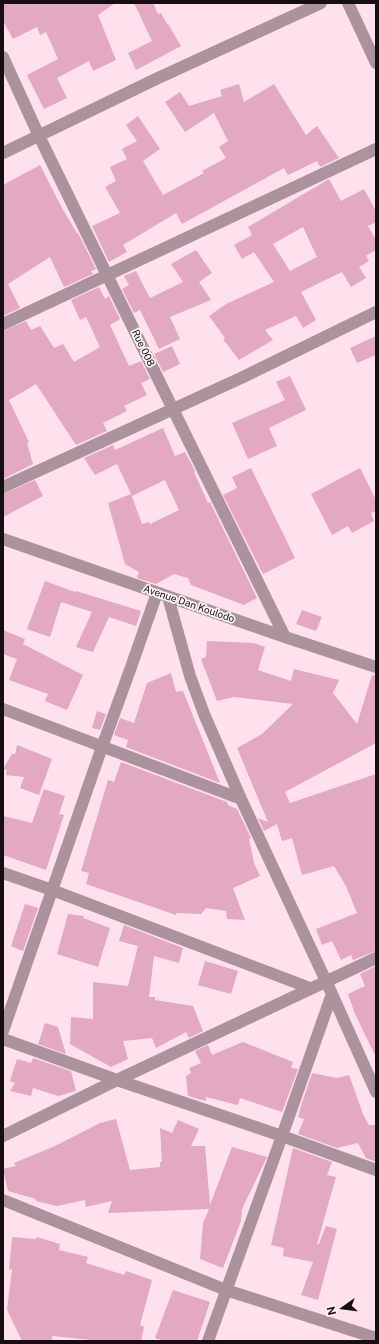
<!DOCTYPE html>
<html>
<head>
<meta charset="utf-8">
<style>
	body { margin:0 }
	#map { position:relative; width:379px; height:1344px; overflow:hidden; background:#ffe0ed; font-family:"Public Sans",sans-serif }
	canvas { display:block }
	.frame { position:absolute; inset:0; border:4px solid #180e12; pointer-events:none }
	.north { position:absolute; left:323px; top:1288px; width:40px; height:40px; -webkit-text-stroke:3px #fcf5f8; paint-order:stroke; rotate:256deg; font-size:11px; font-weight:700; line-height:16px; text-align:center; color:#180e12 }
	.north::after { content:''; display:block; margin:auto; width:14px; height:18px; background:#180e12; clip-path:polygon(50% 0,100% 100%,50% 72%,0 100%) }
</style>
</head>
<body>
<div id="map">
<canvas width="379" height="1344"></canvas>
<div class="frame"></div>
<div class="north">N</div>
</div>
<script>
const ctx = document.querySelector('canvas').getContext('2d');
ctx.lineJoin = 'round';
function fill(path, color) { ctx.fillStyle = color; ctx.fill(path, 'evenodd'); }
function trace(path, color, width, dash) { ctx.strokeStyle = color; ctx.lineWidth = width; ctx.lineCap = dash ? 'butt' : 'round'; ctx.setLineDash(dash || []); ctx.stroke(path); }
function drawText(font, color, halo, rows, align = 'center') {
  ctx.font = font + ' "Public Sans",sans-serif'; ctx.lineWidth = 3.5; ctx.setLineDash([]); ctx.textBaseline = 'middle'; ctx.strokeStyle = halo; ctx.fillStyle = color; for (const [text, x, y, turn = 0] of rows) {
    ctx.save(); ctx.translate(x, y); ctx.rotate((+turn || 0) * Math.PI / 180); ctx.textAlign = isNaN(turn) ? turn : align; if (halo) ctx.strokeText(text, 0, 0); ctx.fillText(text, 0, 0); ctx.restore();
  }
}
fill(new Path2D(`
	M3,3H115L98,15L116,60L93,71L89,61L57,78L67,98L44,109L27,75L58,59L46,32L40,35L37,27L13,39L3,21Z
	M134,3H153L158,14L161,13L167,24H168L181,46L136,70L128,53L152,41Z
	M239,84L244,102L274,84L306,135L317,126L339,158L320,167L317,161L288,175L284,168L182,224L176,213L123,245L127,252L109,262L92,226L120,213L105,187L116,181L110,167L127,159L122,149L137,141L126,125L138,116L160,149L143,161L163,195L204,173L202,171L226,158L219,147L228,141L214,113L185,132L165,102L180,92L189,106L222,96L220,90Z
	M40,165L63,210L77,233H78L96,269L91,271L93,274L64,287L50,257L8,284L20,308L3,316V185Z
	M329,179L341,201L364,189L376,211V222L368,226L376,240V250L366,256L369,261L359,267L366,278L351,287L342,272L301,292L316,320L303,328L296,316L265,330L273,340L239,360L223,339L225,338L209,316L226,304L274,282L254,252L242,259L234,245L252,235L248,227ZM303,227L317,257L290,271L273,244Z
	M196,250L212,273L199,282L211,300L170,317L180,339L159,349L140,310L134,313L122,289L129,285L124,276L136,271L150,298L183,282L171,264Z
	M99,287L105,299L109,296L120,319L110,325L129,366L141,361L150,379L141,383L147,395L124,406L127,411L103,423L107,431L76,445L36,384L9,400L29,442L27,443L33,464L3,479V331L26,321L31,330L40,326L54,348L63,344L74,362L100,347L86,317L80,320L71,300Z
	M376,336V355L357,363L350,348Z
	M172,346L180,364L163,372L154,354Z
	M290,376L306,410L269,428L277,446L248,459L232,423L285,400L276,382Z
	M163,428L175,456L185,452L195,471L194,472L208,503L210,502L257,598L244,605L191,585L188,578L174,574L156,584L137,578L139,572L125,564L108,503L131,494L142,524L149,522L150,524L179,510L165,480L132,496L117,464L95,475L84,458L113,445L115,450Z
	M251,468L295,558L263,574L223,495L237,488L232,477Z
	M360,468L376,500V511L371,513L374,521L352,533L348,526L332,535L311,494Z
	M35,480L43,496L3,517V494Z
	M45,581L75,592L76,591L141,611L136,626L109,617L93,652L76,647L92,612L61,602L50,637L27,629Z
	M302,610L322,617L316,631L296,624Z
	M3,630L25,639L23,644L83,675L67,710L45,701L48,694L9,680L17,659L3,654Z
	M207,641L254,643L265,647L258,670L291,681L294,669L339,680L333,693L357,724L372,675L376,676V743L285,792L290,803L376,774V951L353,960L351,955L341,960L332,941L322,945L316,929L357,913L346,886L334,866L302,875L292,838L282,841L277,824L264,831L258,818L268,822L237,748L262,734L293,704L234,697L217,701L201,659L206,657Z
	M171,673L176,692L183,691L220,783L126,747L128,740L114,735L120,718L134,723L147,683Z
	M97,711L106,714L100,730L92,728Z
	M17,745L52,759L39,795L20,788L24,777L6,775L7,770L3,769L12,754H15Z
	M121,762L227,802L228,805L237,809L251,838L249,839L254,863L260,876L233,888L245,920L227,919L226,911L206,908L201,914L176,913V915L86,884L89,873L81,871L108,780L114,782Z
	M44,789L65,796L59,814L64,815L46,870L3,855V816L32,823Z
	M25,904L38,908L23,951L11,946Z
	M68,914L84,916L83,918L110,928L98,967L57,954Z
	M124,925L183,948L179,963L154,956L149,997H155V1000L193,1006L203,1031L189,1038L186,1032L156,1048L152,1038L123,1041L128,1059L111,1067L70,1044L71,1017L93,1019V982L128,986L138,946L119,941Z
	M205,961L238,971L231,994L198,985Z
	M376,966V1057L355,1014L348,994L365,986L360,974Z
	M45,1023L58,1027L66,1054L38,1044Z
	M243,1042L293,1062L291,1068L298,1069L282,1112L240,1098L238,1105L206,1097V1101L188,1096L186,1076L191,1073L189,1068L201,1063L195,1051L208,1045L212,1055Z
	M33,1058L71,1071L76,1091L58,1096L33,1088L31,1096L10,1091L15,1083L10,1081L17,1059L31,1063Z
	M312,1073L337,1078L349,1075L363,1114L369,1125H376V1162L366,1158L358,1143L337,1148L298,1134L304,1119L298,1117L301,1106Z
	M116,1119L130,1170L160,1167V1162H162L160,1128L172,1133L178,1120L199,1129L191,1146H205L210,1205L232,1147L267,1157L242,1209L241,1221L223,1268L200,1259L203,1223L209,1209L108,1213L112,1201L86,1207L85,1200L57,1206L36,1201V1199L8,1191L3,1169L16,1166L14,1163L55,1146L100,1123Z
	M293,1148L332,1162L327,1175L336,1177L317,1244H319L326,1226L337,1229L318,1300L301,1295L313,1262L283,1256L284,1248L271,1245Z
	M12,1237L36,1239L37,1237L60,1244L59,1250L88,1257L86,1263L124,1275L126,1271L152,1280L140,1325L144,1327L141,1341H102L52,1336V1341H22L7,1310L12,1269L9,1270Z
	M173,1290L210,1302L197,1341H165L155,1338Z`), '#e2a9c1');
trace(new Path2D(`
	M348,3L376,63
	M3,57L39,136L107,275L285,637
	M3,153L156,79L321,3
	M3,324L376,149
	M3,487L241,378L376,312
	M3,539L285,637L376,667
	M168,597L190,676L204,714L241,799L332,994L376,1092
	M3,709L241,799
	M3,873L52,890L310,988
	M3,1031L102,747L130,670L157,593
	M3,1039L117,1080L282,1136L376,1170
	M3,1136L117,1080L376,958
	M3,1200L226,1290L376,1338
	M208,1341L282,1136L332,994`), '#ab929c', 12);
drawText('10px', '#180e12', '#fcf5f8', [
	["Rue 008",143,348,64],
	["Avenue Dan Koulodo",189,604,19]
]);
</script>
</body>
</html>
